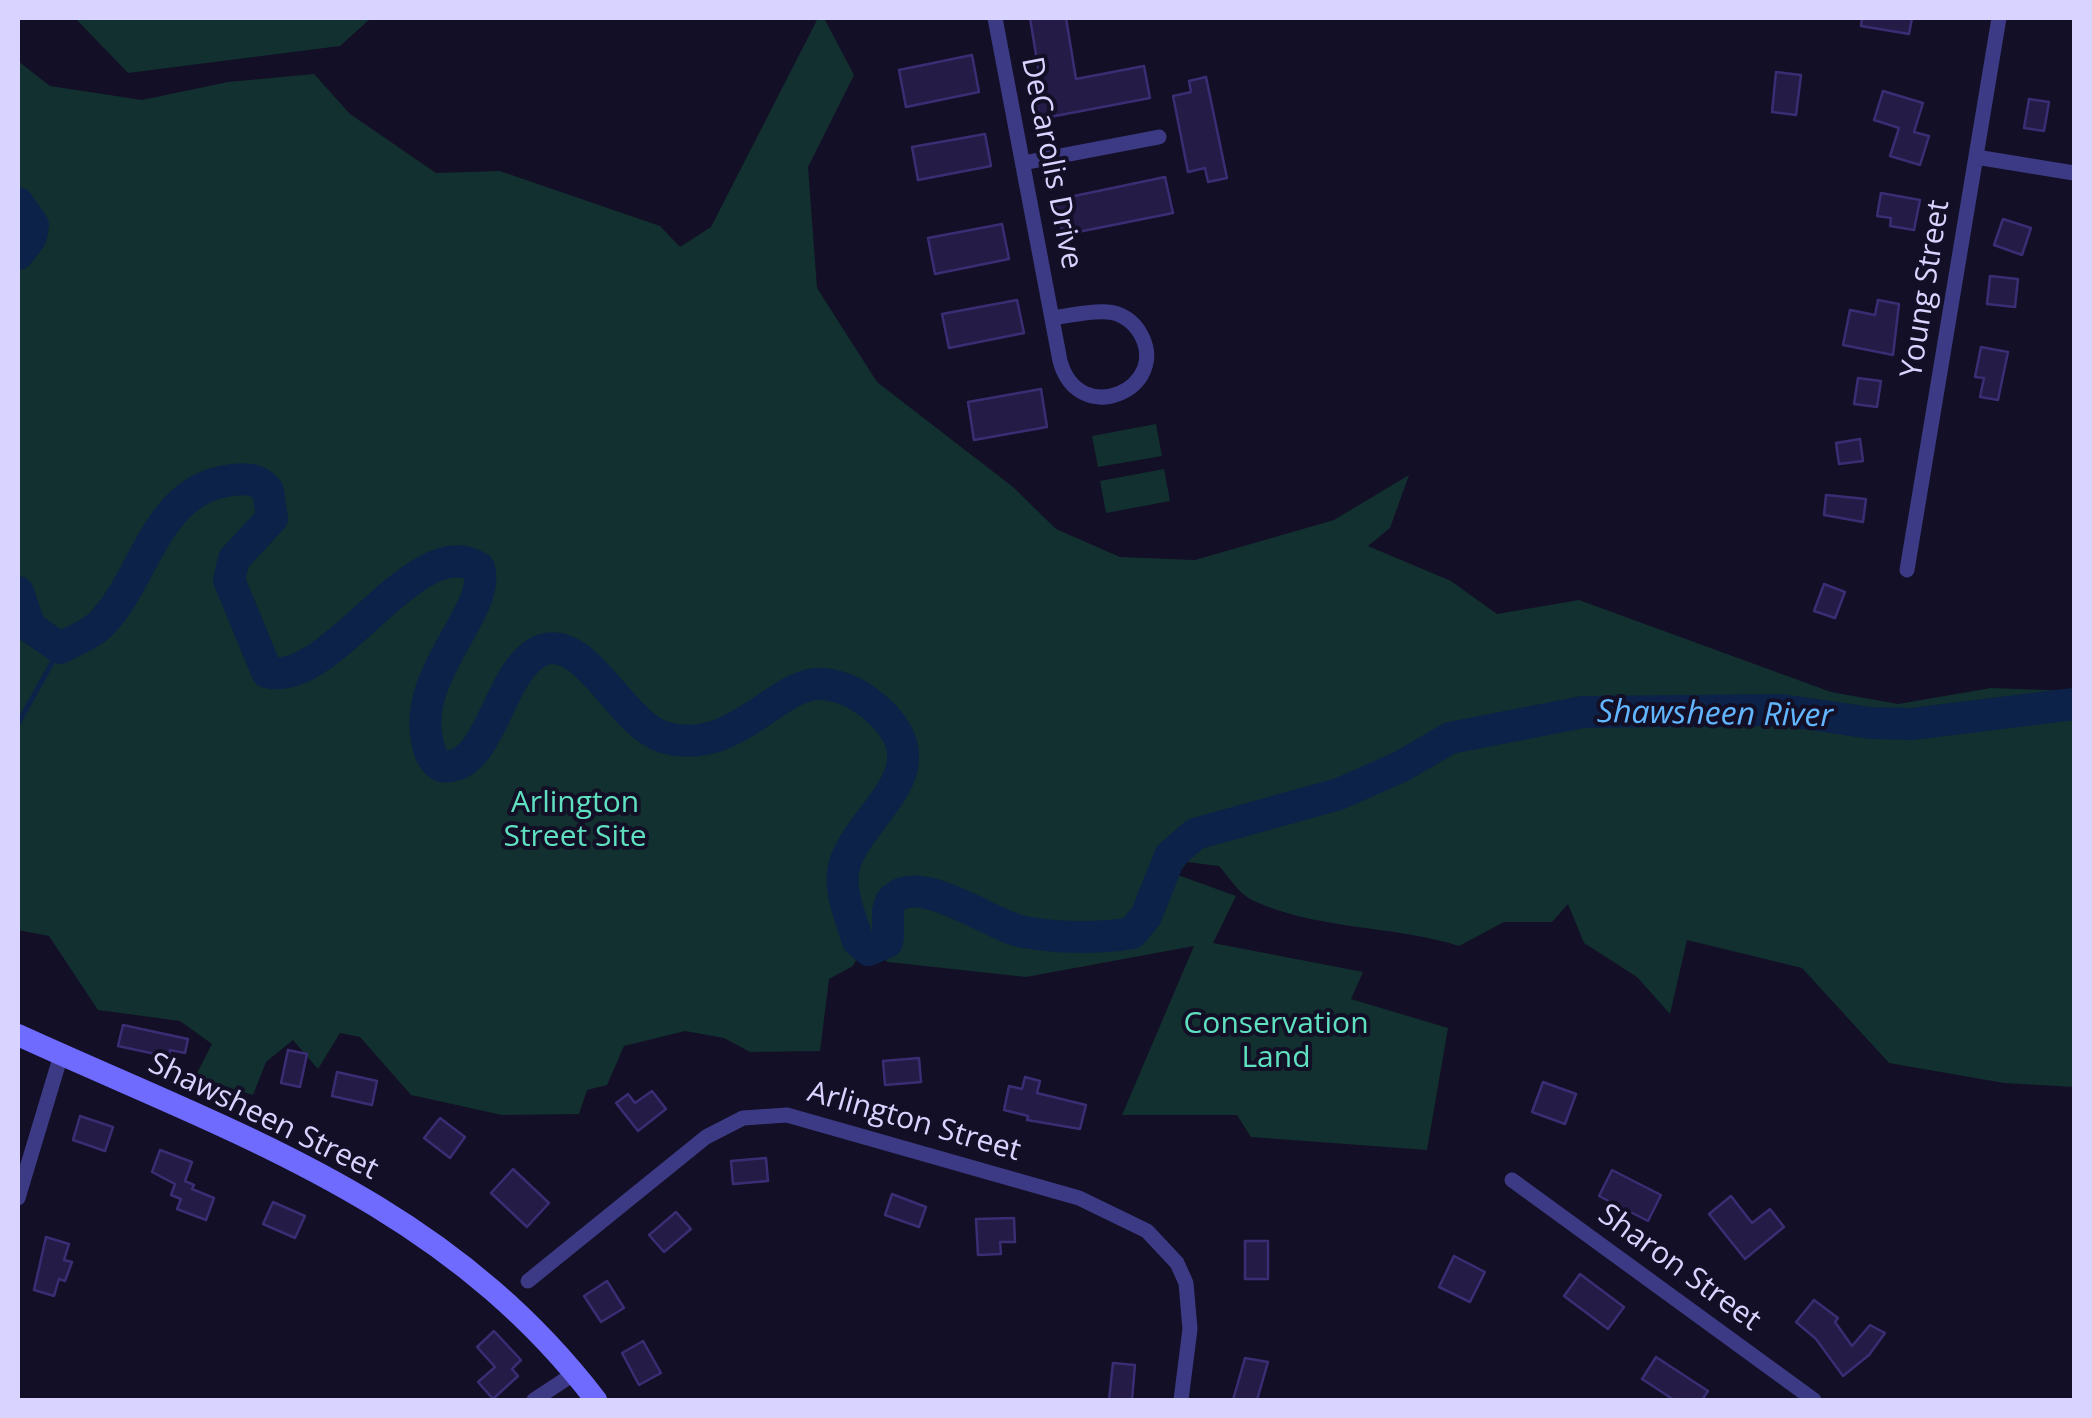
<!DOCTYPE html>
<html>
<head>
<meta charset="utf-8">
<style>
	body { margin:0 }
	#map { position:relative; width:2092px; height:1418px; overflow:hidden; background:#130f26; font-family:"Open Sans",sans-serif }
	canvas { display:block }
	.frame { position:absolute; inset:0; border:20px solid #d9d4ff; pointer-events:none }
</style>
</head>
<body>
<div id="map">
<canvas width="2092" height="1418"></canvas>
<div class="frame"></div>
</div>
<script>
const ctx = document.querySelector('canvas').getContext('2d');
ctx.lineJoin = 'round';
function fill(path, color) { ctx.fillStyle = color; ctx.fill(path, 'evenodd'); }
function trace(path, color, width, dash) { ctx.strokeStyle = color; ctx.lineWidth = width; ctx.lineCap = dash ? 'butt' : 'round'; ctx.setLineDash(dash || []); ctx.stroke(path); }
function drawText(font, color, halo, rows, align = 'center') {
  ctx.font = font + ' "Open Sans",sans-serif'; ctx.lineWidth = 8; ctx.setLineDash([]); ctx.textBaseline = 'middle'; ctx.strokeStyle = halo; ctx.fillStyle = color; for (const [text, x, y, turn = 0] of rows) {
    ctx.save(); ctx.translate(x, y); ctx.rotate((+turn || 0) * Math.PI / 180); ctx.textAlign = isNaN(turn) ? turn : align; if (halo) ctx.strokeText(text, 0, 0); ctx.fillText(text, 0, 0); ctx.restore();
  }
}
fill(new Path2D(`
	M75,18H371L340,46L128,73Z
	M818,18H824L854,75L808,167L817,288L877,382L1013,487L1056,529L1120,557L1195,560L1334,520L1409,475L1390,528L1368,546L1451,581L1497,614L1579,600L1831,692L1898,704L1991,688L2074,691V1087L2004,1083L1889,1063L1802,968L1687,940L1670,1014L1637,977L1584,943L1568,904L1552,922H1504L1459,946C1393,925 1315,930 1252,900C1239,894 1228,876 1219,866L1187,862L1178,875L1236,896L1213,943L1363,972L1351,999L1448,1028L1427,1150L1251,1137L1237,1115H1122L1194,946L1026,977L888,962L864,945L853,966L829,979L820,1051L750,1052L724,1038L685,1031L624,1046L607,1085L587,1090L579,1114L502,1115L411,1095L360,1037L340,1033L318,1069L293,1040L266,1062L253,1095L195,1077L212,1044L180,1021L98,1010L49,936L18,930V61L50,86L142,100L228,82L314,74L350,114L436,173L500,171L660,226L680,247L711,227Z
	M1156,424L1162,456L1098,467L1092,436Z
	M1164,469L1170,501L1106,513L1100,481Z`), '#12302f');
trace(new Path2D(`
	M18,724L60,648`), '#0c2248', 5);
trace(new Path2D(`
	M18,203L33,225L31,237L18,254
	M18,592L30,627L60,648C72,641 90,635 100,625C146,580 154,488 233,480C248,478 259,479 268,491L272,518L234,559L229,580L267,672C331,690 416,527 479,568C492,609 413,673 427,739C429,751 431,759 441,766C491,774 497,671 540,651C585,631 620,723 663,737C734,759 778,680 823,684C847,686 866,698 883,715C938,771 865,811 846,860C836,886 850,916 858,941L869,950L887,942C891,928 883,908 894,898C923,873 993,927 1024,932C1059,938 1096,939 1132,933L1146,916L1170,856L1195,834L1339,794L1402,766L1450,738L1583,712L1782,710L1871,723L1912,724L2074,704`), '#0c2248', 32);
const building = new Path2D(`
	M1030,18H1066L1076,79L1144,66L1150,98L1039,119L1033,87L1041,85Z
	M1862,18H1912L1909,34L1861,26Z
	M972,55L979,92L906,107L899,70Z
	M1776,72L1801,75L1796,115L1772,112Z
	M1206,77L1227,178L1208,182L1205,168L1188,172L1173,96L1191,92L1189,81Z
	M1883,91L1923,103L1914,132L1929,136L1920,165L1890,156L1899,128L1874,120Z
	M2029,99L2049,102L2044,131L2024,128Z
	M985,134L991,166L918,180L912,147Z
	M1165,177L1173,213L1063,235L1055,200Z
	M1881,193L1920,200L1914,230L1890,226L1891,218L1877,216Z
	M2003,219L2031,228L2022,255L1994,245Z
	M1002,224L1009,259L935,274L928,238Z
	M1990,276L2018,279L2015,307L1987,304Z
	M1017,300L1024,333L949,348L942,314Z
	M1878,300L1899,304L1893,355L1843,345L1850,310L1875,315Z
	M1981,347L2008,352L1998,400L1980,397L1984,378L1975,377Z
	M1858,378L1881,381L1877,407L1854,404Z
	M1041,389L1047,427L974,440L968,402Z
	M1860,439L1863,461L1839,464L1836,443Z
	M1826,495L1866,499L1863,522L1824,515Z
	M1824,584L1845,592L1835,618L1814,611Z
	M123,1025L188,1039L185,1053L170,1050L169,1057L118,1046Z
	M288,1050L307,1054L300,1087L281,1083Z
	M919,1058L921,1082L885,1085L883,1061Z
	M337,1072L377,1081L372,1105L332,1096Z
	M1025,1077L1040,1081L1037,1093L1086,1105L1080,1129L1027,1120L1028,1116L1004,1110L1009,1086L1022,1089Z
	M1543,1082L1576,1094L1565,1124L1532,1112Z
	M652,1091L666,1109L638,1131L616,1103L628,1094L635,1103Z
	M80,1116L113,1127L105,1151L73,1140Z
	M440,1118L465,1137L450,1158L424,1138Z
	M160,1150L192,1162L185,1181L194,1185L192,1189L214,1198L206,1220L177,1209L181,1199L171,1195L175,1184L152,1172Z
	M766,1158L768,1181L733,1184L731,1161Z
	M513,1169L549,1203L527,1227L491,1193Z
	M1612,1170L1661,1195L1648,1221L1599,1196Z
	M892,1194L926,1207L919,1227L885,1215Z
	M1731,1196L1752,1223L1770,1209L1784,1227L1745,1259L1709,1214Z
	M273,1202L305,1216L295,1238L263,1224Z
	M676,1212L691,1229L664,1252L649,1235Z
	M1014,1218L1015,1242H1000L1001,1254L978,1255L976,1219Z
	M46,1237L69,1244L64,1260L72,1262L65,1281L59,1279L54,1296L34,1290Z
	M1245,1241H1268V1279H1245Z
	M1454,1256L1485,1272L1470,1302L1439,1287Z
	M1580,1274L1624,1307L1608,1329L1564,1296Z
	M607,1281L624,1308L601,1322L584,1296Z
	M1814,1300L1838,1318L1835,1322L1852,1346L1870,1325L1885,1333L1869,1355L1843,1376L1816,1339L1796,1322Z
	M494,1331L521,1360L512,1369L518,1376L493,1399L478,1382L495,1367L477,1347Z
	M643,1341L661,1373L639,1385L622,1353Z
	M1656,1357L1708,1391L1702,1400H1674L1642,1379Z
	M1245,1358L1268,1362L1257,1400H1233Z
	M1113,1363L1135,1365L1132,1400H1109Z`);
fill(building, '#241b47');
trace(building, '#3b2d73', 2.5);
trace(new Path2D(`
	M995,18L1060,361C1079,430 1172,388 1140,333C1133,321 1121,313 1108,312C1090,310 1070,316 1052,318
	M1976,157L2074,173
	M1023,163L1159,137
	M1907,570L1999,18
	M1512,1180L1814,1400
	M18,1198L61,1055
	M528,1281L706,1137L743,1118L787,1115L1079,1198L1147,1231L1177,1263L1186,1283L1190,1329L1181,1400
	M534,1400L575,1373`), '#3d3a85', 15);
trace(new Path2D(`
	M18,1035C237,1135 444,1202 596,1400`), '#6f6bff', 22);
drawText('30px', '#d9d4ff', '#130f26', [
	["DeCarolis Drive",1051,163,79],
	["Young Street",1926,289,-81],
	["Shawsheen Street",263,1117,26],
	["Arlington Street",914,1122,16],
	["Sharon Street",1679,1268,36]
]);
drawText('30px', '#5fe0c0', '#130f26', [
	["Arlington",575,803],
	["Street Site",575,837],
	["Conservation",1276,1024],
	["Land",1276,1058]
]);
drawText('italic 32px', '#62b6ff', '#130f26', [
	["Shawsheen River",1715,715,1]
]);
</script>
</body>
</html>
